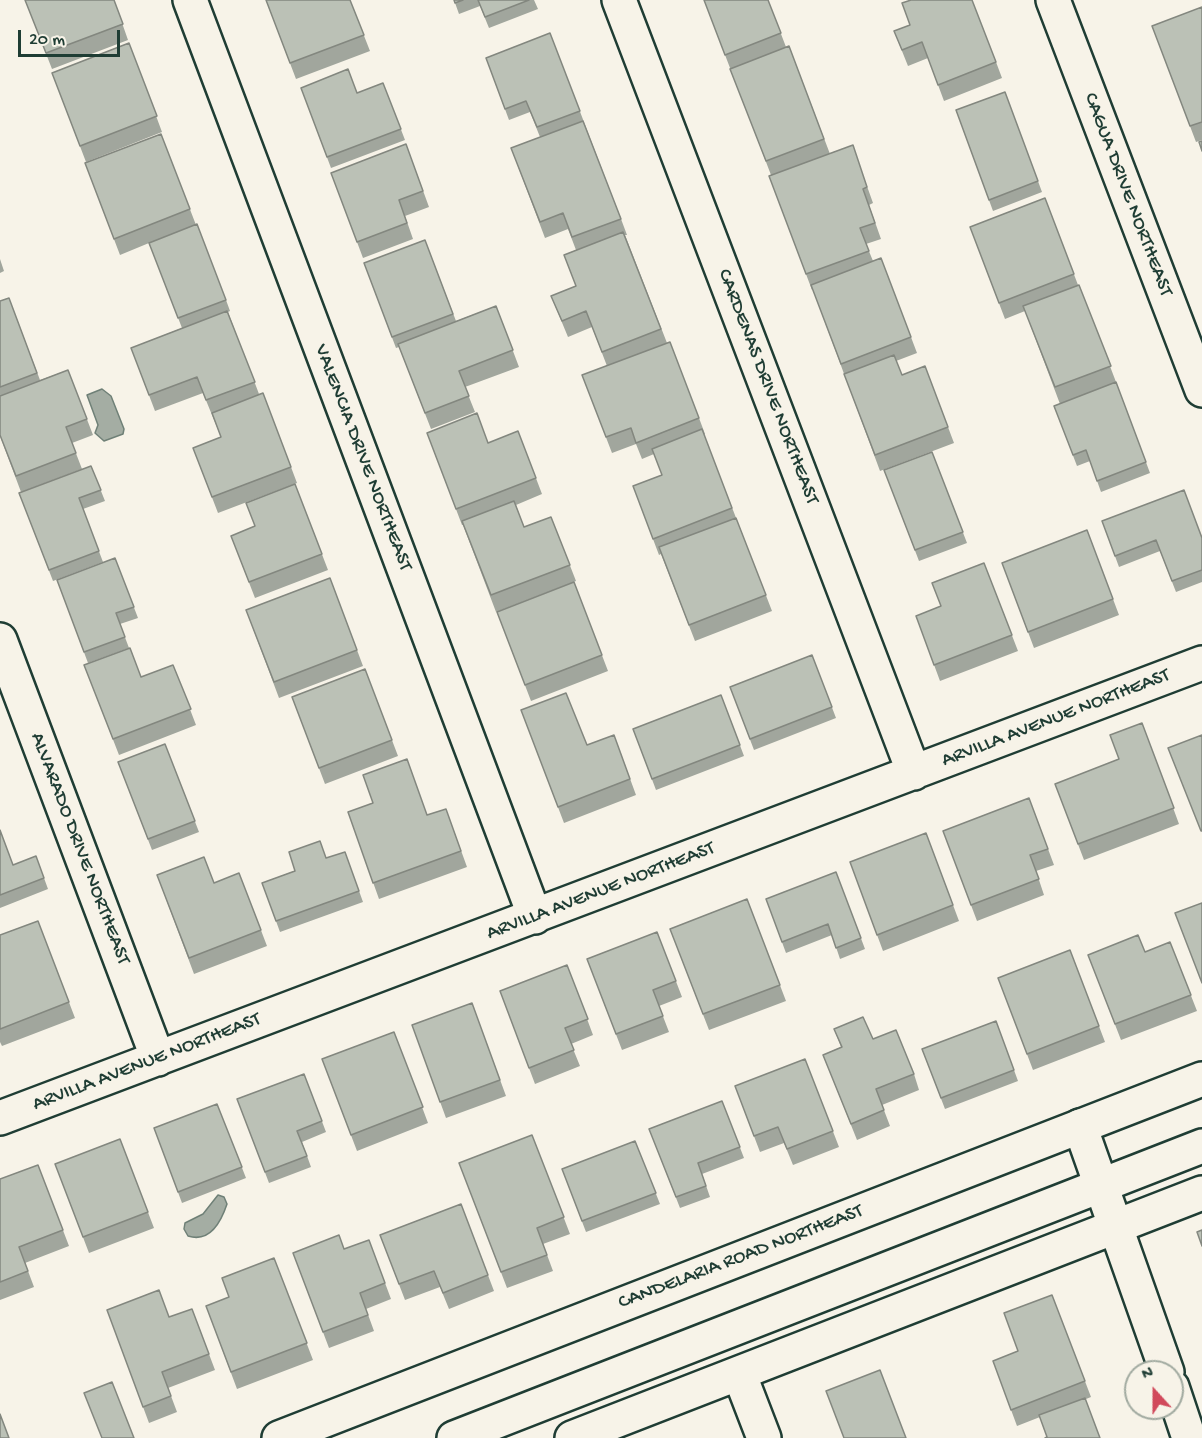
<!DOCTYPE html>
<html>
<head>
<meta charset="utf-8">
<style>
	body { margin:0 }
	#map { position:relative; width:1202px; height:1438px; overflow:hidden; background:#f7f3e8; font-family:"Gochi Hand",sans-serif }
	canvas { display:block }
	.north { position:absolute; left:1124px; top:1360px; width:60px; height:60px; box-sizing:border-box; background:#f7f3e8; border:2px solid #a1aaa0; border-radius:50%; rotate:339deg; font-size:16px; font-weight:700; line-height:24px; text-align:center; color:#1f3d34 }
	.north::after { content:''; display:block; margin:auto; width:21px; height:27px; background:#d1495b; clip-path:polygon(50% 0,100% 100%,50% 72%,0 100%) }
	.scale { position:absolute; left:18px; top:30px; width:102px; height:27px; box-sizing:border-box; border:3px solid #1f3d34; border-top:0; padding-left:8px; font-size:18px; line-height:21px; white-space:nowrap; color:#1f3d34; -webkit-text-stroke:4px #f7f3e8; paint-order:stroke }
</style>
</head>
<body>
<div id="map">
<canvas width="1202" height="1438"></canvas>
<div class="north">N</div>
<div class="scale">20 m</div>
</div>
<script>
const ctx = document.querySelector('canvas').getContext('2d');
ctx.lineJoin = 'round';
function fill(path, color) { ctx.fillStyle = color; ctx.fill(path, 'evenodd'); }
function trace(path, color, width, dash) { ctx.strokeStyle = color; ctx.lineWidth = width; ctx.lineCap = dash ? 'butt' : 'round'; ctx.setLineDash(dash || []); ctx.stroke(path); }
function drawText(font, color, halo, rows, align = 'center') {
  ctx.font = font + ' "Gochi Hand",sans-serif'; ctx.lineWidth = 6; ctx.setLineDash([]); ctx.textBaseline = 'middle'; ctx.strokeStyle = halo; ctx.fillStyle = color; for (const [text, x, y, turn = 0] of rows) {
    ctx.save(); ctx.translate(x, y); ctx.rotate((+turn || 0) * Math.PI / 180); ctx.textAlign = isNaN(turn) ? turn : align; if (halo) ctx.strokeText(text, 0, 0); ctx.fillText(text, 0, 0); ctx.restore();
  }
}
const water = new Path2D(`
	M102,389L111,396L124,429L123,434L104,441L95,433L98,425L87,395Z
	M218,1195L224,1197L227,1204C221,1222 210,1243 188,1236L184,1229L185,1223L203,1214Z`);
fill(water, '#a4ada3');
trace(water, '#6f8077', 1.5);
const minor = new Path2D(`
	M190,0L535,917
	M619,0L914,773
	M1053,0L1202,390
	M0,640L158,1059
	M0,1118L1202,663
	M1080,1126L1167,1372
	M739,1373L764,1438
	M1172,1387L1189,1438
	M572,1438L1202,1193`);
const major = new Path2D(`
	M279,1438L1202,1079
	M454,1438L1202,1146`);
trace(minor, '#1f3d34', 38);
trace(major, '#1f3d34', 38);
trace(minor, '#f7f3e8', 33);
trace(major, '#f7f3e8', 33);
fill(new Path2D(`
	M25,0H114L128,40L52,69Z
	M266,0H350L370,51L296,79Z
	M454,0H534L538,9L489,28L480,6L459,14Z
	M704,0H768L786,47L789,46L830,154L858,161L873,203L869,205L881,239L866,244L873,261L881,258L917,353L896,361L902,375L925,366L954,443L880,471L813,290H812L769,176L771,175Z
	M902,3L996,62L1002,78L944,101L928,58L908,66L894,31L910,25Z
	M1202,7V140L1196,142L1152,26Z
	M550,33L621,219L627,235H625L667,343L699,418L705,434L704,435L772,611L695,641L661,554L659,555L633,486L662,475L654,454L642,459L636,444L612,453L582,375L607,366L592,327L568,337L551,296L576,286L564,255L576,250L568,229L545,238L511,148L540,137L530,112L509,120L486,58Z
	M129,43L162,132L86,162L52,73Z
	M383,83L405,140L331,168L301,88L357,93Z
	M1005,92L1042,192L993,211L956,110Z
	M161,134L196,225L226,300L230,311L228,312L259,394L263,393L297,483L218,513L193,448L221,437L203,393L155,411L131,348L182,328L149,243L120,255L85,163Z
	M406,144L429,207L405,216L413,239L363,258L331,173Z
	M1045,198L1078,285H1079L1116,382L1060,404L1025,311L1005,319L970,227Z
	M425,240L456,321L496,306L519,367L465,387L475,412L431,429L399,347L396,348L364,263Z
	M0,259L4,271L0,273Z
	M9,298L40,380L68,370L93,435L72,443L82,469L21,492L0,436V301Z
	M1116,382L1150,473L1101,492L1090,461L1077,466L1054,406Z
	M518,431L542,494L516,505L524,527L551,517L576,581L496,612L463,525H462L427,433L488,443Z
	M932,452L967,543L919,561L884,470Z
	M91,466L105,501L83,509L103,562L53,581L19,493Z
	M295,484L328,570L255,598L231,536L255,527Z
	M1102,521L1202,538V582L1176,592L1160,551L1119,567Z
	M1087,530L1119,615L1034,648L1002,563Z
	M115,558L138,618L120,624L129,648L88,663L57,580Z
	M984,563L1018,651L940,681L916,616L941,607Z
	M330,578L363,666L279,698L246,610Z
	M574,582L608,671L531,701L497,612Z
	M812,655L836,718L754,750L730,687Z
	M84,665L141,677L173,665L196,725L119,755Z
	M365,669L398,756L325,784L292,697Z
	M721,695L744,756L656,790L633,729Z
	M521,710L587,745L614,735L636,795L564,823Z
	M1142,723L1179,824L1084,860L1055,784L1119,759Z
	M165,744L199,832L152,850L118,762Z
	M1029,798L1054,865L1036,871L1044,895L977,921L943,831Z
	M446,809L467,867L379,899L348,812L427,815Z
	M0,830L13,865L36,856L48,889L0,908Z
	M926,833L959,921L883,951L850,862Z
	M345,852L363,902L280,932L262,883Z
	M836,872L865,949L840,959L832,935L786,953L766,899Z
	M239,873L267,946L194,974L157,875L214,883Z
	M747,899L786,1001L709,1030L670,929Z
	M38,921L75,1018L2,1046L0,1042V935Z
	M657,932L682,997L659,1006L669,1032L622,1050L587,959Z
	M1170,942L1197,1011L1121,1040L1088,955L1145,952Z
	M1070,950L1105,1042L1033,1070L998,978Z
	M567,965L593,1035L571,1044L580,1066L535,1084L500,991Z
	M472,1003L506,1096L446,1118L412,1025Z
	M996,1021L1018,1081L945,1109L922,1049Z
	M834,1029L873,1039L914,1074L919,1090L882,1105L890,1126L857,1140L823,1055L841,1047Z
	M394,1032L428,1123L357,1151L322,1059Z
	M805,1059L839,1147L793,1165L784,1143L760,1152L741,1102Z
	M304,1074L326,1132L302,1142L311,1167L269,1183L237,1099Z
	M722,1101L744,1158L702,1174L710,1197L680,1208L649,1129Z
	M217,1104L246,1178L182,1203L154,1128Z
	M532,1135L570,1234L543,1244L553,1271L507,1288L459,1163Z
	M120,1139L154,1228L89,1253L55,1164Z
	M635,1141L660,1204L586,1232L562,1169Z
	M38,1165L69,1246L25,1263L34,1287L0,1300V1179Z
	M461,1204L494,1291L449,1309L440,1287L405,1300L380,1235Z
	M369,1240L391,1299L366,1309L374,1331L329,1348L293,1253L344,1249Z
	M274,1258L313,1360L237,1389L206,1306L229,1298Z
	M1052,1295L1091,1397L1086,1399L1047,1437L1040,1417L1017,1426L993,1361L1018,1351Z
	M192,1309L215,1370L168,1388L177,1412L149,1423L107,1310L169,1317Z`), '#a1a69d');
const building = new Path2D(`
	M25,0H114L123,24L46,53Z
	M266,0H350L364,35L290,63Z
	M454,0H463L455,3Z
	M478,0H529L485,17Z
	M704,0H768L781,33L725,55Z
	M911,0H972L996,62L938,85L922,42L902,50L894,31L910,25L902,3Z
	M1202,7V122L1190,126L1152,26Z
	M550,33L580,111L537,127L526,101L505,109L486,58Z
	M129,43L157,116L80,146L52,73Z
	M789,46L824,139L766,161L730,69Z
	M348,69L357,93L383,83L401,129L327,157L301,88Z
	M1005,92L1038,181L989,200L956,110Z
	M583,121L621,219L572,237L563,213L540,222L511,148Z
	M161,134L190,209L114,239L85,163Z
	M1202,141V151L1199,142Z
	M406,144L423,191L399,200L407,223L357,242L331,173Z
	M853,145L867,187L863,189L875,223L860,228L869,251L806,274L769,176Z
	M1045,198L1074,274L999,303L970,227Z
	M197,224L226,300L178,318L149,243Z
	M623,232L661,329L602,352L586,311L562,321L551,296L576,286L564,255Z
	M425,240L453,314L392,337L364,263Z
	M881,258L911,337L841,364L811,285Z
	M1079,285L1111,366L1055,387L1023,306Z
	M9,298L37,373L0,387V301Z
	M496,306L513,350L459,371L469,396L425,413L398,344Z
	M227,311L255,382L206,400L197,377L149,395L131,348Z
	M670,342L699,418L636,443L631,428L606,437L582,375Z
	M894,355L902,375L925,366L948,427L875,455L844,374Z
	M68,370L87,419L66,427L76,453L16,476L0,435V396Z
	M1116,382L1146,462L1097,481L1086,450L1073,455L1054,406Z
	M263,393L291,467L212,497L193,448L221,437L212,413Z
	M477,413L488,443L518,431L536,478L456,509L427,433Z
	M702,429L732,508L653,539L633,486L662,475L652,449Z
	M932,452L963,532L915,550L884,470Z
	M91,466L101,490L79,498L99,551L49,570L19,493Z
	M295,484L322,554L249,582L231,536L255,526L246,503Z
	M1184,490L1202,538V570L1172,581L1156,540L1115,556L1102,521Z
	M514,501L524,527L551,517L570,565L491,595L462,521Z
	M736,518L766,595L689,625L659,547Z
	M1087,530L1113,599L1028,632L1002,563Z
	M115,558L134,607L116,613L125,637L84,652L57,580Z
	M984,563L1012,635L934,665L916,616L941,606L932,583Z
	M330,578L357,650L274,682L246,610Z
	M574,582L602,655L525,685L497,612Z
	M130,648L141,677L173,665L191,709L113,739L84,665Z
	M812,655L832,707L750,739L730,687Z
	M365,669L392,740L319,768L292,697Z
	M566,693L587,745L614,735L630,779L558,807L521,710Z
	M721,695L740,745L652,779L633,729Z
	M1142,723L1174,808L1078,844L1055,784L1119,759L1110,735Z
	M1202,735V831H1201L1168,748Z
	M165,744L195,821L148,839L118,762Z
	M407,759L427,815L446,809L461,851L373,883L348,812L373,803L363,775Z
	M1029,798L1048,849L1030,855L1039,879L971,905L943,831Z
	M0,830L13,865L36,856L44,878L0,895Z
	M926,833L953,905L877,935L850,862Z
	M320,841L326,858L345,852L359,891L276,921L262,883L295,871L289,852Z
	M204,857L214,883L239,873L261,930L189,958L157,875Z
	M836,872L861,938L836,948L828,924L782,942L766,899Z
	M747,899L780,985L703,1014L670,929Z
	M1202,903V983L1175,913Z
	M38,921L69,1002L0,1029V935Z
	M657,932L676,981L653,990L663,1016L616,1034L587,959Z
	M1138,935L1145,952L1170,942L1191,995L1115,1024L1088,955Z
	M1070,950L1099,1026L1027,1054L998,978Z
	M567,965L588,1019L565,1028L574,1050L529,1068L500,991Z
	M472,1003L500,1080L440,1102L412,1025Z
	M863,1017L873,1039L896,1030L914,1074L876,1089L884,1110L851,1124L823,1055L842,1047L834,1029Z
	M996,1021L1014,1070L941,1098L922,1049Z
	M394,1032L423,1107L351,1135L322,1059Z
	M805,1059L833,1131L787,1149L778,1127L754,1136L735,1086Z
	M304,1074L322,1121L297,1131L307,1156L265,1172L237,1099Z
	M722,1101L740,1147L698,1163L706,1186L676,1197L649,1129Z
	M217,1104L242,1167L178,1192L154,1128Z
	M532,1135L564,1217L537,1228L547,1255L501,1272L459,1163Z
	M120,1139L148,1212L83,1237L55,1164Z
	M635,1141L656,1193L582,1221L562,1169Z
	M38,1165L63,1230L19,1247L28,1271L0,1282V1179Z
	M461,1204L488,1275L443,1293L434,1271L399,1284L380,1235Z
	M1202,1230V1246L1197,1232Z
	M339,1235L344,1249L369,1240L385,1283L360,1293L368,1315L323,1332L293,1253Z
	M274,1258L307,1343L231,1372L206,1306L229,1297L222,1278Z
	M159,1290L169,1317L192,1309L209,1354L162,1372L171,1396L143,1407L107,1310Z
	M1052,1295L1085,1381L1011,1410L993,1361L1018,1351L1004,1313Z
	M880,1370L906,1438H844L826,1391Z
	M112,1382L134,1438H102L84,1393Z
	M1085,1398L1100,1438H1045L1047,1437L1039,1415Z
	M0,1414L9,1438H0Z`);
fill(building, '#bbc1b6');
trace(building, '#83877f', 1.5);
drawText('20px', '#1f3d34', '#f7f3e8', [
	["CAGUA DRIVE NORTHEAST",1127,195,69],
	["CARDENAS DRIVE NORTHEAST",767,387,69],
	["VALENCIA DRIVE NORTHEAST",362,458,69],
	["ARVILLA AVENUE NORTHEAST",1056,719,-21],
	["ALVARADO DRIVE NORTHEAST",79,849,69],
	["ARVILLA AVENUE NORTHEAST",601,892,-21],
	["ARVILLA AVENUE NORTHEAST",147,1063,-21],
	["CANDELARIA ROAD NORTHEAST",741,1258,-21]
]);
</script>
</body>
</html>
